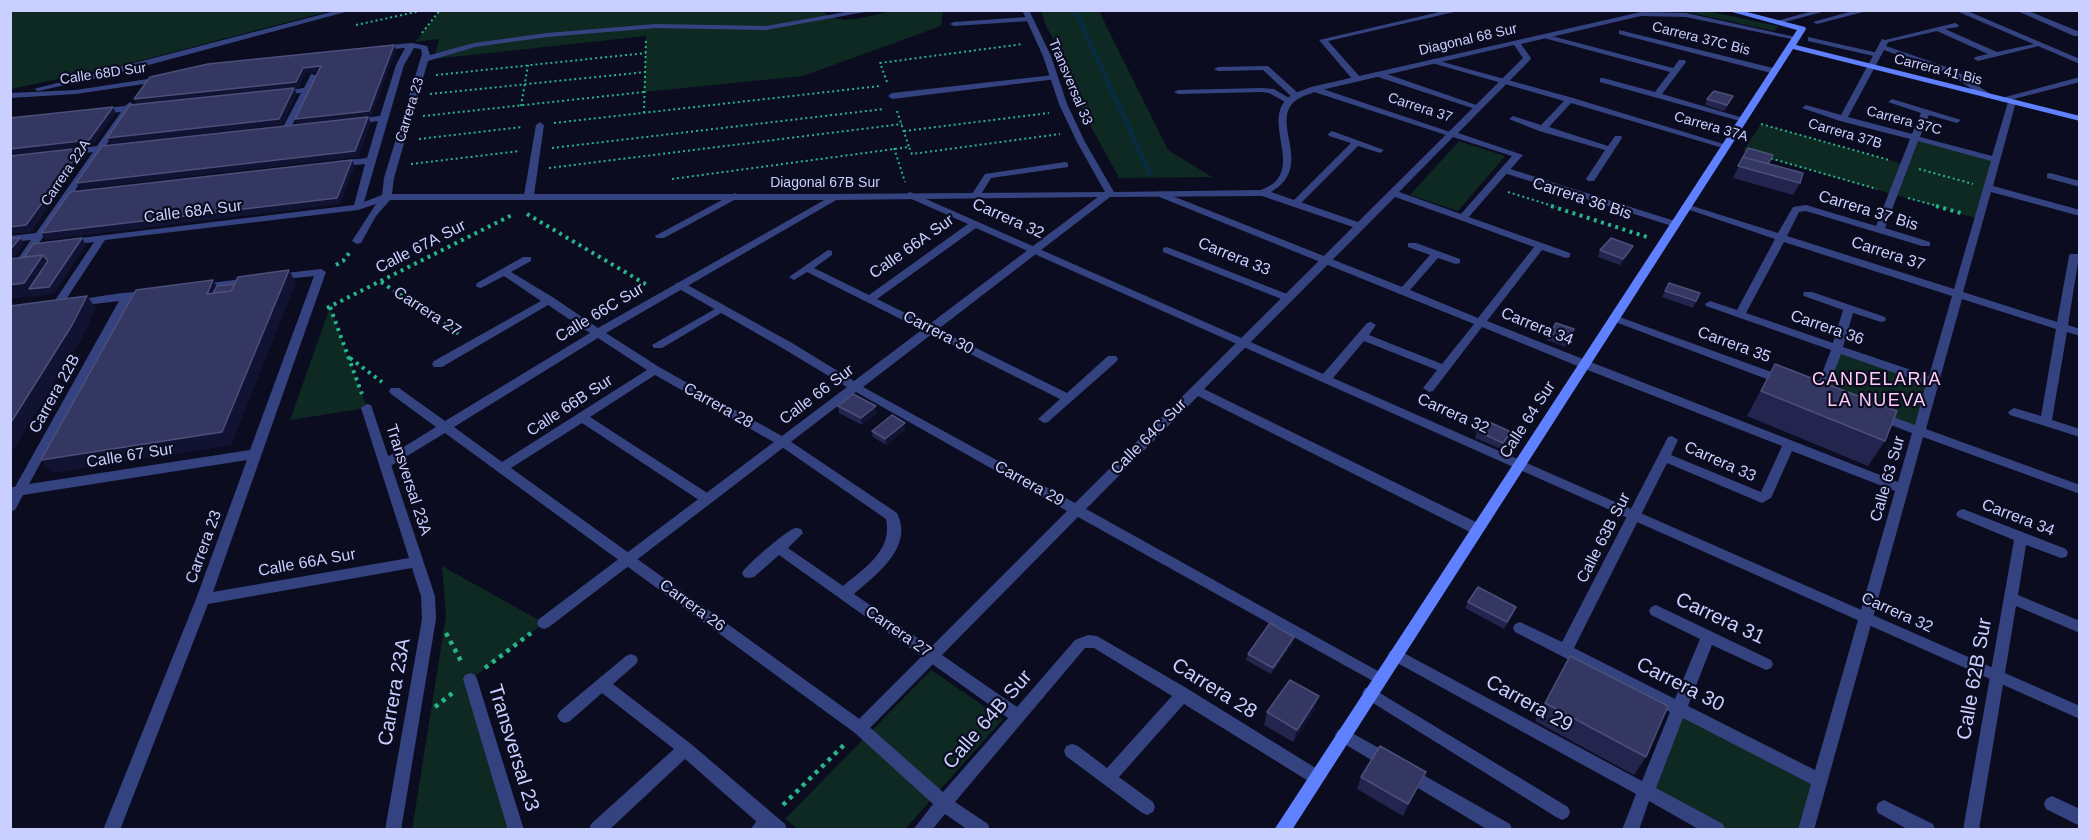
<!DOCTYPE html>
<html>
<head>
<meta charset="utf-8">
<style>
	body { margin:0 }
	#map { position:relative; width:2090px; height:840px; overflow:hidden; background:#0b0c1f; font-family:Helvetica,sans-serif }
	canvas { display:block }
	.frame { position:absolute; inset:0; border:12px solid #c9cfff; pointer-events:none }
</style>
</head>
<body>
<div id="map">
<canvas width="2090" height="840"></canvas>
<div class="frame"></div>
</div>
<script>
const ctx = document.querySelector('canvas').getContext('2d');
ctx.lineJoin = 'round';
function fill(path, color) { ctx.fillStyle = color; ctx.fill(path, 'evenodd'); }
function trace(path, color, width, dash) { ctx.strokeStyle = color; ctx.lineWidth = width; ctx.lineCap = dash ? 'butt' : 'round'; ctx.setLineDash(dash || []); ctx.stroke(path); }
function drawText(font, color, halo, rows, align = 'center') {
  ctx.font = font + ' Helvetica,sans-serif'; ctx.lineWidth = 4.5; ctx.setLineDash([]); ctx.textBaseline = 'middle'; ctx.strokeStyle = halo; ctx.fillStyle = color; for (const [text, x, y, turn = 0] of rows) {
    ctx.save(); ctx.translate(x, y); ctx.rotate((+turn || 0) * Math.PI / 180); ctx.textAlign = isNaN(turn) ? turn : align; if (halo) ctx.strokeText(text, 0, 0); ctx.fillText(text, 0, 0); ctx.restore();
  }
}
fill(new Path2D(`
	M11,10H329L330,11L120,66L11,89Z
	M821,10C843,30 871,13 895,11C910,9 927,11 943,11L941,26L803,76L644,92L646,36L434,59L439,39L415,42L440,11Z
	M1041,11H1099L1168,150L1212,177L1119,178L1082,110L1065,59L1046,26Z
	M1682,11H1707L1778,26L1775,31Z
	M1761,124L1903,164L1915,138L1996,160L1979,219L1743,151Z
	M1459,141L1505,156L1458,211L1410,195Z
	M330,307L367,408L290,420Z
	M1837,349L1933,382L1919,431L1820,394Z
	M442,566L544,623L470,680L516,829L412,830L446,616Z
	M931,670L1003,719L905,829H798L785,819Z
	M1680,709L1820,780L1806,829H1717L1646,791Z`), '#0e2922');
trace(new Path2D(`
	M1075,10L1150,174`), '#092b40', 5);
trace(new Path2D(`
	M356,25L425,10
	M422,33L440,10
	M436,75L646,53
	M887,82L880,63L1023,44
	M430,94L645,72
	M521,106L528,65
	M897,111L909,147
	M644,113L646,39
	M423,116L644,92
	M554,123L880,86
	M1761,124L1889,160
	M904,131L1049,113
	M419,139L522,127
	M552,148L884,109
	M894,148L905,182
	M1766,157L1877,189
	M411,164L520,151
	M549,168L902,124
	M1919,169L1973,184
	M672,179L909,147L912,154L1060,134
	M1508,192L1556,207
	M1908,198L1941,207`), '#27b48b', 2, [2, 3]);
trace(new Path2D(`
	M1551,206L1647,237
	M1936,206L1964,214
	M527,214L647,285
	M336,265L343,261L350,252
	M381,282L459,334
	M330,307L362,394
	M327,308L514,214
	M350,358L382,382`), '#27b48b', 4, [3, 4.5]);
trace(new Path2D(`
	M446,633L462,663
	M485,668L531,633
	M435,707L455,691
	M783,805L846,743`), '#27b48b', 4.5, [4, 5]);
fill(new Path2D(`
	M1448,10H1463L1328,41L1360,77V81H1354L1319,40Z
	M1816,10H1830L1777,24L1773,22Z
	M2015,10H2026L2080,32V36H2074Z
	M1027,17H1030V21L954,26L950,24L954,22Z
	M1955,23L1959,25L1958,27L1945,29L1997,52L2039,43L2043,45L1978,61L1974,59L1975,57L1988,54L1937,31L1885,43L1881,41Z
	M1619,30L1777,69L1778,71L1771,73L1619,34Z
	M1544,34L1673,68L1679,60H1685L1686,62L1662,94L1747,119L1740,121L1600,82V78H1603L1655,92L1670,72L1544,38Z
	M1808,37L1878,53L1882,55L1878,57L1808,41Z
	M1432,59L1573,98L1730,146L1726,149L1723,148L1571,103L1549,127L1608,146L1615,136H1621L1622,138L1594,181H1588L1586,179L1605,150L1539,131L1509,119L1513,116L1541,125L1564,101L1432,63Z
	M1268,66L1299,94V98H1293L1263,70L1218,71L1214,69L1218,67Z
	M1375,72H1381L1482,107L1475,109L1375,76Z
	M1054,75L1058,77L1057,79L892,99L888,96L892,93Z
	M1311,87H1317L1456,134L1449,136L1311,91Z
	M1262,88L1274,89L1294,101L1287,103L1269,93L1262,92L1178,94L1174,92L1178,90Z
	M540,122L544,125L534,195L529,198L524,195L536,125Z
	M1332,131L1384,150L1380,153L1358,146L1298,206H1292V202L1351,143L1329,136L1328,134Z
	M1065,162L1068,163V167L991,178L980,196L977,197L972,194L985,174Z
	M1504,167L1678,222L1680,224L1675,227L1672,226L1501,172V168Z
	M1160,191L1402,287L1430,255L1408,247V243H1416L1460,259V263L1456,264L1438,258L1410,290L1478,318L1534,247L1460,220V216H1466L1570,253V257L1566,258L1542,250L1487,321L1588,361L1590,364L1588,367H1580L1482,327L1433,391L1429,392L1423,388L1437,370L1364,341L1333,378L2080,706V719L976,228L877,299L1067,393L1108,356H1116L1118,359L1116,362L1048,422L1044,423L1038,419L1060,399L807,272L794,280L789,277L828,250L832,251V255L814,268L869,295L968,224L907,197L905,195L910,192L1323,374L1367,323L1371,322L1376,325L1369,335L1442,364L1474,324L1157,196L1155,194Z
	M735,193L740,196L738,198L664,238H656L655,236Z
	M835,194L840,197L838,199L606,333L659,367L787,439L897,513C914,547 877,574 854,594L1017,707L1075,640L1088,635L1097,636L1188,689L1322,772L1324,777L1322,782L1316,784L1310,782L1184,704L1119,777L1153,802L1155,807L1153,812L1147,815L1141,812L1066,756L1064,751L1066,746L1072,744L1078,746L1107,768L1172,696L1094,648H1085L955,802L988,824L990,830H968L945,814L932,830H913L933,804L855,733L445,433L389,467H381L379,464L381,461L436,427L391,394L389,391L391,388H399L445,421L590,333L548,305L442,367H434L432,364L434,361L541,301L504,276L481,288L477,287L476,285L477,283L523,257H531V261L511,272L554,298L598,328ZM598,338L647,370L502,462L454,427ZM655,375L779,445L886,519C893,550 865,568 843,586L788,548L803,533L801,529C796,528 796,527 791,530C782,535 747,564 742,573L744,577L749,578L754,577L779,555L1008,718L943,792L865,723L511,468L582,423L702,502H712L713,499L712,496L590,417Z
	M1167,247L1292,296L1293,298L1288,301L1284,300L1163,252V248Z
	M722,305L727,308L726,310L662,348H654L652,345Z
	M631,654L636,656L638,660L636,664L613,684L691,744L785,824L787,830H766L685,759L609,830H589L591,824L674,749L602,693L570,721L565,723L560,721L557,716L560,711L626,656Z
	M1370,687L1568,807L1570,812L1568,817L1562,820L1556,817L1365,698L1362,693L1365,688Z`), '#344380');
fill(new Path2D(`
	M339,10H353L119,73L38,91L34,89Z
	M857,10H876L766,30L656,28L547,37L475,47L428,61L394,178L392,194H835L1105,192L1077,142L1059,104L1043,56L1022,10H1029L1051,56L1067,104L1085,142L1114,192L1261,190C1265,188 1270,186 1274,183C1299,161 1262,119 1289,97C1295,92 1304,90 1311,87L1641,12L1686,13L1800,38L1796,40L1686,17L1641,16L1521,44L1531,58L1530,60L1458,133L1523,155L1466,220H1460L1395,197L1204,389L1482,525L1484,529L1482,533H1472L1198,396L1086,509L1385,675L1387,679L1385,683L1380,685L1078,517L865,733L860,735L855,733L852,728L855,723L1067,511L856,392L549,627L544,629L539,627L537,623L539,619L847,387L784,349L676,287L675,285L676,283H684L792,343L854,381L1098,197L835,200H390L376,216L361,243L357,244L352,241L376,204L358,210L105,240L61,307L57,308L52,305L94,242L68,245L64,244V240L354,205L365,164L337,167L332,164L337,161L367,158L378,121L354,125L350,122L354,119L380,116L396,65L405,48L380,50L376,48L377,46L412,43L427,46L430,55L474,43L547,33L656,24L766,26ZM1514,45L1523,58L1358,222L1271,192C1316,166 1269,123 1295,101C1301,96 1310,94 1317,91ZM414,48L421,49L422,54L384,178L382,195L364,202L404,65ZM1453,137L1512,156L1461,214L1399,192ZM1262,196L1353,227L1075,503L863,387L1110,197Z
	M1856,10H1871L1817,24L1813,22Z
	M1954,10H1965L2080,59V64Z
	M1882,39L1889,41L1886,46L1955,70L1993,96L1986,98L1949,74L1884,50L1848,117L1912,134L1921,113L1888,102L1892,99L1961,120L1957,123L1929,115L1920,137L1992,156L2008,102L2015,100L2016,102L1993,186L2080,210V216L1991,192L1963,292L2057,322L2069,256L2070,254H2078L2079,256L2068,325L2080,329V336L2067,332L2052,420L2080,429V437L2010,415L2008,412L2014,408L2041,416L2056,329L1962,299L1926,429L2080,485V494L1923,437L1814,830H1798L1811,784L1683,718L1656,788L1723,824L1725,830H1700L1649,801L1639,830H1622L1636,794L1390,659L1388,655L1390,651L1395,649L1400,651L1642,781L1670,712L1515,632L1513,628L1515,624L1520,622L1562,642L1668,437L1672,436L1678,440L1671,455L1761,492L1782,446L1580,367L1578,364L1580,361H1588L1898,482L1912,433L1875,419L1873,416L1879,412L1915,425L1926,384L1841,354L1826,394L1824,397H1816L1814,394L1831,350L1706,306L1705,304L1710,301L1737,310L1775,239L1681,207L1686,204L1689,205L1778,233L1793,207L1806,205L1876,226L1910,139L1840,121L1802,108L1806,105L1841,115ZM1918,141L1991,161L1954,289L1787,236L1799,212L1806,211L1922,246H1930V242L1885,228ZM1784,242L1952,296L1929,376L1843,347L1853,313L1881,322L1885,321L1886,319L1885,317L1812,292H1804L1803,294L1804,296L1843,310L1833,343L1746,313ZM1792,451L1895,491L1815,770L1688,706L1712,645L1766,670L1771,668L1773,664L1771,660L1656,605L1651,607L1649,611L1651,615L1700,639L1675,699L1574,648L1667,463L1762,503L1771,498Z
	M311,74L318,76L290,129L283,131L282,129L301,93L281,95L277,93L281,91L304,88Z
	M161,77L165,79L164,81L76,94L10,98V93L76,90Z
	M2080,77V82L2002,102L1998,99Z
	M130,102L134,105L144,104L148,107L144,110L130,111L106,145H119V149L102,151L24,265H16L15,263L31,240L10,242V236L36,233L93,152L68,155L65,154V150L97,146L121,112L99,114L95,111L96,109L125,106Z
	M2050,173L2080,181V187L2047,178V174Z
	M321,269L326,272L213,592L409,558L361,408L367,404L371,405L435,596L436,619L401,830H385L422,619L421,596L412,568L208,604L120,830H103L196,599L247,460L23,495L15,510L10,512V487H15L119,301L77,306L72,303L77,300C92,298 145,287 154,294L149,297L130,300L29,484L250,450L314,276L277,280L272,277L277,274Z
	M250,278L254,279L255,281L254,283L202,290L197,287L202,284Z
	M1614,315L1788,378L1790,381L1788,384H1780L1610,320L1609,318L1610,316Z
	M1963,509L2066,549L2068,553L2066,557L2061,558L2026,545L2018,595L2080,621V633L2016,606L1979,830H1963L2014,540L1958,517L1956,514L1958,511Z
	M470,673L475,675L477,679L524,830H508L463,679L465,675Z
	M1343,728L1395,757L1397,762L1395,767L1389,769L1383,767L1338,740L1335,735L1338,730Z
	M1409,767L1510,824L1512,830H1488L1403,779L1401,774L1403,769Z
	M2052,796L2080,809V826L2046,809L2044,804L2046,799Z
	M1884,800L1933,824L1935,830H1909L1878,813L1876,808L1878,803Z
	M767,812L773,815L775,820L769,830H750L761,815Z`), '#344380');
fill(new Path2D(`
	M1725,10H1739L1805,27L1806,29L1796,45L2080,116V121L1793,49L1292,830H1274L1797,30Z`), '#6081ff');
fill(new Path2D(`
	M1707,99L1730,102L1724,111L1705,105Z
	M1743,157L1768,164L1800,183L1793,195L1733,178Z
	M1633,246L1630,253L1620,265L1598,257L1600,250Z
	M1669,283L1700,293L1693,308L1662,297Z
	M1574,329L1566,347L1547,340L1550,333Z
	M1775,364L1885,441L1868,466L1747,416Z
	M838,406L877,413L862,425L839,413Z
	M905,430L886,445L873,437L872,431Z
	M1477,431L1509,438L1501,449L1475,438Z
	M1468,602L1513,613L1504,629L1465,608Z
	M1294,637L1293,643L1271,674L1246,660L1248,654Z
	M1570,656L1646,757L1634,775L1535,721Z
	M1315,709L1293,742L1264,725L1267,712Z
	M1426,772L1420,784L1403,816L1357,789L1361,777Z`), '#23254e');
fill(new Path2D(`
	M394,45L396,51L371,117L298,125L295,119Z
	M321,66L324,72L306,73L299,88L137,105L134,99L303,68Z
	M294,88L297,94L282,125L111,144L107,138Z
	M113,107L116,113L92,146L10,155V149Z
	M368,117L371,123L358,157L81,189L76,183Z
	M82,148L86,154L31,232L10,234V227Z
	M352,160L355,166L340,204L46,240L41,233Z
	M20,238L24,244L10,263V250Z
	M82,238L86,245L54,294L10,299V285L43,255Z
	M1633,246L1630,253L1620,265L1623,259Z
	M289,270L296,283L231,445L53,473L41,460Z
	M213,280L221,293L218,300L235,297L242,283L245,290L239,304L214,307L207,294Z
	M87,296L96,308L82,338L10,455V424Z
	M876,406L877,413L862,425L861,418Z
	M905,423V430L886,445L885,439Z
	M1511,432L1509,438L1501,449L1503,443Z
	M1294,637L1293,643L1271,674L1273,668Z
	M1319,696L1315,709L1293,742L1297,730Z
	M1426,772L1420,784L1403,816L1408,804Z`), '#121333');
const building = new Path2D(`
	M394,45L369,111L295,119L321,66L303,68L296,82L134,99L150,77L208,64Z
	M294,88L279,119L107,138L130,105Z
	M1714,91L1733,96L1727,105L1707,99Z
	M113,107L89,140L10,149V118Z
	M368,117L355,151L76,183L102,146Z
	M82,148L26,225L10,227V156Z
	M1748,148L1773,155L1768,164L1743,157Z
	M1743,157L1803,173L1800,183L1738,166Z
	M352,160L337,198L41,233L70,192Z
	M20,238L10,250V239Z
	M82,238L49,287L29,289L48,261L43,255L24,257L33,244Z
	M1611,238L1633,246L1623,259L1600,250Z
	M43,255L24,283L10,285V259Z
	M289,270L222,432L41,460L136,290L213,280L207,294L231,291L238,277Z
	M1669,283L1700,293L1696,301L1665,291Z
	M235,284L231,291L213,293L217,286Z
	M87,296L72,325L10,424V306Z
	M1556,323L1574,329L1568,340L1550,333Z
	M1775,364L1897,411L1885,441L1761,391Z
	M853,394L876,406L861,418L838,406Z
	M892,415L905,423L885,439L872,431Z
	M1485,420L1511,432L1503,443L1477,431Z
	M1478,587L1516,607L1507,622L1468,602Z
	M1270,623L1294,637L1273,668L1248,654Z
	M1570,656L1668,706L1646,757L1545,703Z
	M1290,680L1319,696L1297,730L1267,712Z
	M1380,746L1426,772L1408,804L1361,777Z`);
fill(building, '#343761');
trace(building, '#4c4f7a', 1.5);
drawText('14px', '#c9cfff', '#0b0c1f', [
	["Carrera 37C Bis",1701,39,14],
	["Diagonal 68 Sur",1468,40,-13],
	["Carrera 41 Bis",1938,70,14],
	["Calle 68D Sur",103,74,-8],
	["Transversal 33",1070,82,67],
	["Carrera 37",1420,108,18],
	["Carrera 23",410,110,-73],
	["Carrera 37C",1904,121,15],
	["Carrera 37A",1711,127,16],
	["Carrera 37B",1845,134,16],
	["Carrera 22A",66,173,-56],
	["Diagonal 67B Sur",825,183]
]);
drawText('16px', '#c9cfff', '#0b0c1f', [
	["Carrera 36 Bis",1582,199,18],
	["Carrera 37 Bis",1868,211,17],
	["Calle 68A Sur",193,212,-7],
	["Carrera 32",1008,219,24],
	["Calle 67A Sur",421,247,-27],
	["Calle 66A Sur",912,247,-35],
	["Carrera 37",1888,254,18],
	["Carrera 33",1234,257,22],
	["Carrera 27",427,312,33],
	["Calle 66C Sur",600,313,-31],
	["Carrera 34",1537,327,22],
	["Carrera 36",1827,328,19],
	["Carrera 30",938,333,27],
	["Carrera 35",1734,345,20],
	["Carrera 22B",55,394,-61],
	["Calle 66 Sur",817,395,-37],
	["Calle 66B Sur",570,406,-33],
	["Carrera 28",718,406,29],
	["Carrera 32",1453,414,24],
	["Calle 64 Sur",1528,420,-57],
	["Calle 64C Sur",1149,437,-45],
	["Calle 67 Sur",130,456,-9],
	["Carrera 33",1720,462,24],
	["Calle 63 Sur",1888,479,-74],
	["Transversal 23A",408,480,72],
	["Carrera 29",1029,484,29],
	["Carrera 34",2018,518,21],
	["Calle 63B Sur",1604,538,-63],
	["Carrera 23",204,547,-70],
	["Calle 66A Sur",307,563,-10],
	["Carrera 26",692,606,36],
	["Carrera 32",1897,613,24],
	["Carrera 27",898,632,35]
]);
ctx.letterSpacing = '1.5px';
drawText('18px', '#ffcbf8', '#0b0c1f', [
	["CANDELARIA",1877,380],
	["LA NUEVA",1877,401]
]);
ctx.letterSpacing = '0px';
drawText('20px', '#c9cfff', '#0b0c1f', [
	["Carrera 31",1720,619,25],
	["Calle 62B Sur",1975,679,-80],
	["Carrera 30",1680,685,27],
	["Carrera 28",1214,689,32],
	["Carrera 23A",395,692,-80],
	["Carrera 29",1529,704,29],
	["Calle 64B Sur",988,720,-49],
	["Transversal 23",513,748,73]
]);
</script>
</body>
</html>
